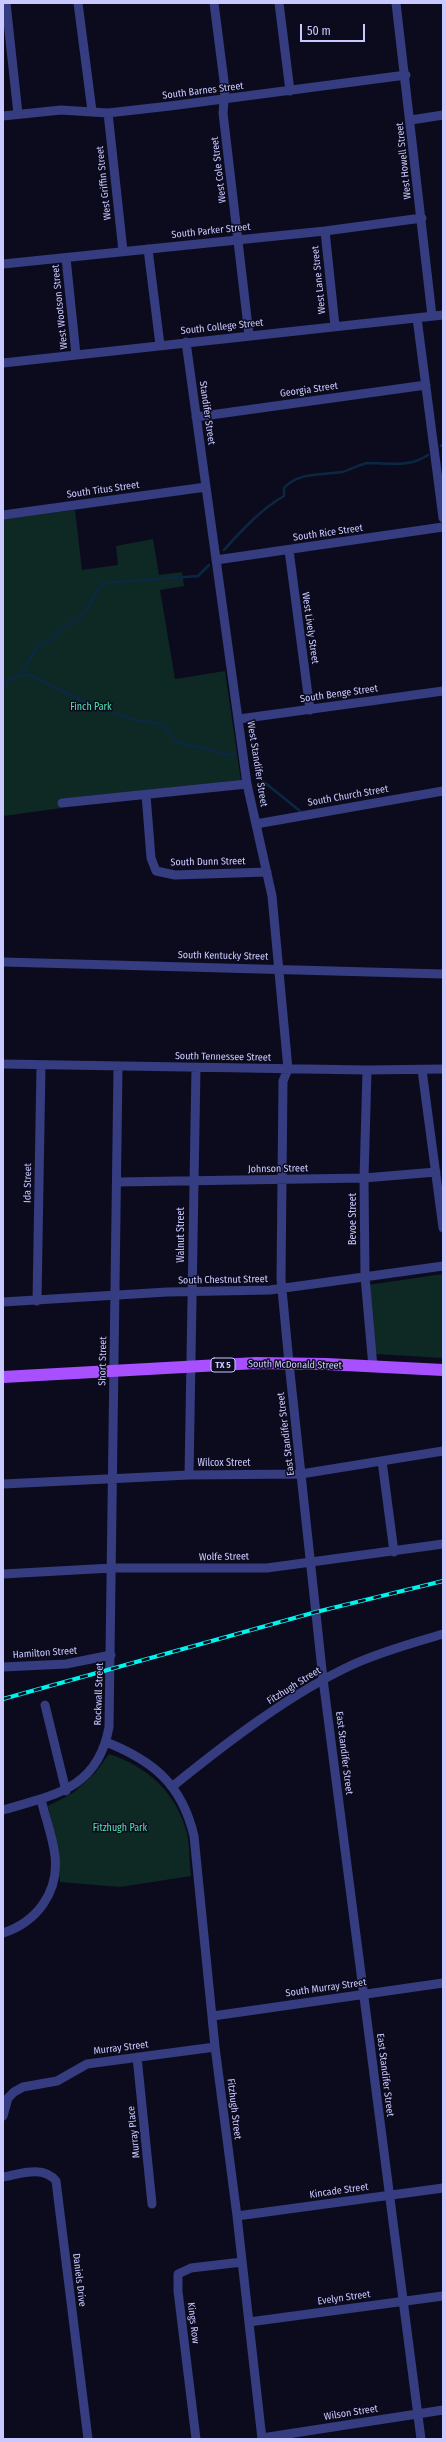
<!DOCTYPE html>
<html>
<head>
<meta charset="utf-8">
<style>
	body { margin:0 }
	#map { position:relative; width:446px; height:2442px; overflow:hidden; background:#0c0b1e; font-family:"Fira Sans Condensed",sans-serif }
	canvas { display:block }
	.frame { position:absolute; inset:0; border:4px solid #c9c9ff; pointer-events:none }
	.scale { position:absolute; left:300px; top:24px; width:65px; height:18px; box-sizing:border-box; border:2px solid #c9c9ff; border-top:0; padding-left:5px; font-size:12px; line-height:14px; white-space:nowrap; color:#c9c9ff; -webkit-text-stroke:3px #0c0b1e; paint-order:stroke }
</style>
</head>
<body>
<div id="map">
<canvas width="446" height="2442"></canvas>
<div class="frame"></div>
<div class="scale">50 m</div>
</div>
<script>
const ctx = document.querySelector('canvas').getContext('2d');
ctx.lineJoin = 'round';
function fill(path, color) { ctx.fillStyle = color; ctx.fill(path, 'evenodd'); }
function trace(path, color, width, dash) { ctx.strokeStyle = color; ctx.lineWidth = width; ctx.lineCap = dash ? 'butt' : 'round'; ctx.setLineDash(dash || []); ctx.stroke(path); }
function drawText(font, color, halo, rows, align = 'center') {
  ctx.font = font + ' "Fira Sans Condensed",sans-serif'; ctx.lineWidth = 3; ctx.setLineDash([]); ctx.textBaseline = 'middle'; ctx.strokeStyle = halo; ctx.fillStyle = color; for (const [text, x, y, turn = 0] of rows) {
    ctx.save(); ctx.translate(x, y); ctx.rotate((+turn || 0) * Math.PI / 180); ctx.textAlign = isNaN(turn) ? turn : align; if (halo) ctx.strokeText(text, 0, 0); ctx.fillText(text, 0, 0); ctx.restore();
  }
}
fill(new Path2D(`
	M75,510L82,570L118,565L116,546L153,539L159,575L182,572L184,586L160,590L175,679L225,671L241,781L61,799L62,808L3,816V519Z
	M443,1274V1358L376,1354L368,1285Z
	M109,1754C148,1767 176,1792 187,1833C190,1846 189,1862 191,1876L120,1887L60,1882L56,1841L48,1806L73,1793L95,1773Z`), '#0e2824');
trace(new Path2D(`
	M441,446L443,444
	M224,550C241,531 261,509 284,496V488C298,472 323,475 342,472C351,470 359,464 368,463C389,463 409,468 428,455
	M21,675L27,674L90,704L130,719L162,724L177,742L235,756
	M3,686L7,681L20,675L38,646L51,640L60,630L83,615L102,583L198,576L209,565
	M259,778L300,811`), '#0b2843', 2.5);
trace(new Path2D(`
	M6,3L18,114
	M78,3L92,111
	M214,3L225,89L223,113L249,335
	M279,3L290,91
	M396,3L432,316
	M108,113L123,251
	M3,116L61,110L108,113L170,106L406,75
	M411,120L443,115
	M325,231L335,326
	M148,249L160,345
	M66,258L76,355
	M3,264L325,231L422,218
	M417,318L443,518
	M186,342L247,784L272,896L288,1069L283,1081L281,1279L289,1363L323,1679L421,2439
	M3,363L443,315
	M196,417L426,385
	M3,515L206,487
	M289,550L310,710
	M216,560L443,527
	M239,719L443,691
	M146,795L151,858L156,871L175,875L267,872
	M62,803L247,784
	M256,824L443,791
	M3,962L443,974
	M3,1064L367,1070L443,1069
	M367,1070L364,1178L365,1277L373,1367
	M422,1070L443,1228
	M117,1182L364,1178L436,1172
	M37,1301L41,1065
	M3,1302L167,1292L270,1290L443,1266
	M382,1461L394,1552
	M189,1475L196,1067
	M3,1484L189,1475L301,1474L443,1451
	M3,1574L112,1568H267L443,1544
	M3,1667L66,1664L111,1655
	M45,1705L66,1791
	M106,1742C154,1761 182,1785 194,1836L215,2047L237,2216L262,2439
	M173,1786C226,1743 291,1693 354,1664C383,1651 413,1643 443,1634
	M3,1810C54,1795 98,1789 109,1727L118,1067
	M3,1933C37,1922 59,1892 55,1856C53,1837 45,1817 41,1799
	M213,2016L443,1983
	M137,2057L152,2204
	M3,2116L8,2098L14,2092L23,2087L57,2081L87,2064L215,2047
	M3,2177C20,2174 43,2165 56,2181L88,2439
	M237,2216L443,2188
	M249,2322L443,2296
	M262,2438L443,2410
	M196,2439L178,2291V2274L191,2268L242,2262`), '#353c7f', 9);
trace(new Path2D(`
	M3,1377L256,1363L326,1364L443,1370`), '#a850ff', 12);
const rail = new Path2D(`
	M3,1699L316,1612L443,1581`);
trace(rail, '#00f4ee', 4);
trace(rail, '#0c0b1e', 2.5, [8]);
for (const [x, y, w] of [
	[223,1365,24]
]) { const box = new Path2D(); box.roundRect(x - w / 2, y - 7, w, 14, 3); ctx.fillStyle = '#0c0b1e'; ctx.fill(box); trace(box, '#c9c9ff', 1); }
drawText('bold 9px', '#c9c9ff', null, [
	["TX 5",223,1365]
]);
drawText('10px', '#c9c9ff', '#0c0b1e', [
	["South Barnes Street",203,91,-7],
	["West Howell Street",404,161,-96],
	["West Cole Street",219,170,-97],
	["West Griffin Street",104,183,-96],
	["South Parker Street",211,231,-6],
	["West Lane Street",319,280,-96],
	["West Wootson Street",60,307,-96],
	["South College Street",222,327,-6],
	["Georgia Street",309,390,-8],
	["Standifer Street",207,413,82],
	["South Titus Street",103,490,-8],
	["South Rice Street",328,533,-8],
	["West Lively Street",310,628,82],
	["South Benge Street",339,694,-8],
	["West Standifer Street",257,764,81],
	["South Church Street",348,796,-10],
	["South Dunn Street",208,862,-1],
	["South Kentucky Street",223,956,1],
	["South Tennessee Street",223,1057,1],
	["Johnson Street",278,1169,-1],
	["Ida Street",28,1183,-89],
	["Bevoe Street",353,1219,-90],
	["Walnut Street",181,1235,-90],
	["South Chestnut Street",223,1280,-1],
	["Short Street",103,1361,-89],
	["South McDonald Street",295,1365,1],
	["East Standifer Street",286,1434,-97],
	["Wilcox Street",224,1463],
	["Wolfe Street",224,1557,-1],
	["Hamilton Street",45,1653,-4],
	["Fitzhugh Street",294,1686,-32],
	["Rockwall Street",99,1694,-88],
	["East Standifer Street",344,1753,83],
	["South Murray Street",326,1988,-8],
	["Murray Street",121,2048,-7],
	["East Standifer Street",385,2075,83],
	["Fitzhugh Street",234,2109,83],
	["Murray Place",134,2132,-96],
	["Kincade Street",339,2191,-8],
	["Daniels Drive",79,2280,83],
	["Evelyn Street",344,2298,-8],
	["Kings Row",193,2323,83],
	["Wilson Street",351,2413,-9]
]);
drawText('10px', '#53e1ac', '#0c0b1e', [
	["Finch Park",91,707],
	["Fitzhugh Park",120,1828]
]);
</script>
</body>
</html>
